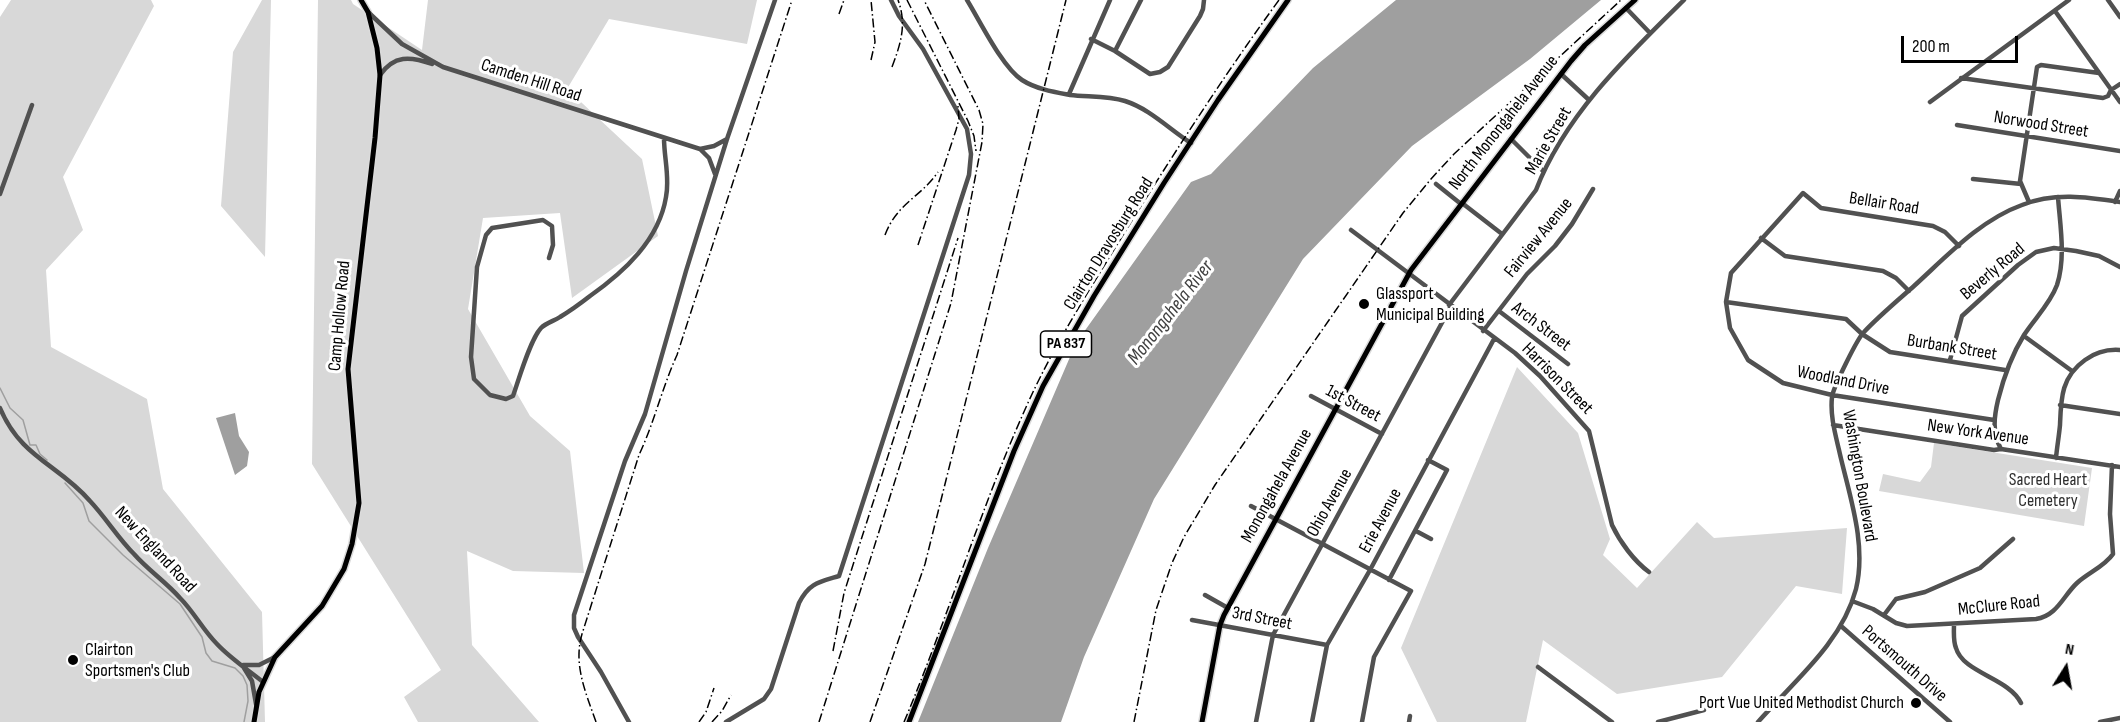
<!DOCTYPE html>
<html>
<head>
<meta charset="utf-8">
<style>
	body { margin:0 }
	#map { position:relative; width:2120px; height:722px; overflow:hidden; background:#fff; font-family:"Sofia Sans Condensed",sans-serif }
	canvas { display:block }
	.north { position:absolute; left:2036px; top:638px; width:60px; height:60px; -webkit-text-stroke:4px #fff; paint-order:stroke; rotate:11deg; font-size:16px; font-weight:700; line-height:24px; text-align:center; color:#000 }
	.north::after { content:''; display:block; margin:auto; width:21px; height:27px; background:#000; clip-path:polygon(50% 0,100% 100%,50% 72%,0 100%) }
	.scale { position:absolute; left:1901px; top:36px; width:117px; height:27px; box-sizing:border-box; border:3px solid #000; border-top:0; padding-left:8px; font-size:18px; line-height:21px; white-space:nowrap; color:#000; -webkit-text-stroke:4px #fff; paint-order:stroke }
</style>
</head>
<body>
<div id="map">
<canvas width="2120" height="722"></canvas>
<div class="north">N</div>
<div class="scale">200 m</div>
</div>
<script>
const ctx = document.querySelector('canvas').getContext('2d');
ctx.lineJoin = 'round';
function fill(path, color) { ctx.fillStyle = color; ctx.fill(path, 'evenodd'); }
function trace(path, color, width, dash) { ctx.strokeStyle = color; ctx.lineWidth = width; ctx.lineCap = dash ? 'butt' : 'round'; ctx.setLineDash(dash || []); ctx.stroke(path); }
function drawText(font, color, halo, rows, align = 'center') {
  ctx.font = font + ' "Sofia Sans Condensed",sans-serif'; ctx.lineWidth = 6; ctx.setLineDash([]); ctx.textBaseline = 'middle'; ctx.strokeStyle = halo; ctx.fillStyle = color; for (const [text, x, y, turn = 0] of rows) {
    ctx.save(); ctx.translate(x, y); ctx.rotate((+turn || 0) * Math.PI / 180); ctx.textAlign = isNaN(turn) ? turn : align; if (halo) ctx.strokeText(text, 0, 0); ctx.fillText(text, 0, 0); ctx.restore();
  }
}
fill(new Path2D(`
	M11,0H151L154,6L63,177L83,230L46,270L51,347L147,399L163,489L262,612L265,722H0V17Z
	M262,0H271L265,257L221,206L233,52Z
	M318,0H351L353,4L422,50L428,0H757L747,44L609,19L567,89L642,159L658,236L572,298L560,213L483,218L468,309L530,416L570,451L584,573L513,571L467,551L472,645L539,722H418L404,697L441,670L312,464Z
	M1517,367L1578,433L1610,539L1603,555L1637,588L1697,522L1714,538L1847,528L1842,594L1796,586L1722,677L1617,694L1543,640L1526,722H1437L1401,648Z
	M1934,443L2092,468L2084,526L1879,491L1883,474L1920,482L1931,467Z`), '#d8d8d8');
fill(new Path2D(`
	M1396,0H1601L1530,59L1412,146L1303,259L1154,499L1084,657L1061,722H918L988,548L1076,343L1191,182L1211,174L1313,68Z
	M235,413L239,436L249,452L247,466L235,475L216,418Z`), '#9f9f9f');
trace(new Path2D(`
	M0,388L10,408L23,420L30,445H36L40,454L47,460
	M65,483L83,503L89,521L123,555L180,604L202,637L206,653L212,661L235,668L243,676L247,685L248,701L244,722`), '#9f9f9f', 1.5);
const major = new Path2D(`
	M254,722L259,692L275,657L322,606L344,569L352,544L359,503L348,369L375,138L380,75L377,48L368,12L361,0
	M909,722L1014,451L1043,386L1094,296L1164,183L1218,100L1288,0
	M1202,722L1220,625L1224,615L1411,270L1571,61L1585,45L1635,0`);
trace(major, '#dbdbdb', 8);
trace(new Path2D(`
	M967,0C980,21 1002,67 1022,80C1036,89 1054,92 1070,95C1088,97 1108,96 1125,101C1150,109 1169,129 1191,143
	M1141,0L1115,51L1150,74L1160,72L1168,67L1200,16L1203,9L1204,0
	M2108,0L2120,17
	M1626,8L1650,33
	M2055,11L2120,102
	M368,12L402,44L443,67L700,149L709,158L715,174
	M1091,39L1115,51
	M1561,74L1588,99
	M380,75C394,55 410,56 432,64
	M1961,78L2103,98L2108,96L2111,90L2120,84
	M1069,94L1110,0
	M1930,102L2069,0
	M1957,125L2120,151
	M1511,139L1543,171
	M700,149L714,146L727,139
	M1973,179L2021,184
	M1436,184L1461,204
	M0,194L32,105
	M2029,202L2020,181L2037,67L2041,65L2099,73
	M2115,202L2120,191
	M1462,203L1502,234
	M1351,230L1515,353L1540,376L1589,431L1612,525C1620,542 1634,561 1649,572
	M1761,238L1785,256L1883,271L1896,278L1909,291
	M1959,246L1945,232L1933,226L1821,208L1803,193L1731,273L1726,302L1730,328L1748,360L1783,383L1832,395L1994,420
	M549,258L553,245L552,226L543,220L492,228L486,235L477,267L471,357L474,379L490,395L506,399L513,396C519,379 530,340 541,328C546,323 554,321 560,317C570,311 581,303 590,296C624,272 659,240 666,197C670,178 664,158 664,138
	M1726,302L1846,319L1862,334L1890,352L2005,370
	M1449,305L1536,190C1565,115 1627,56 1684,0
	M1499,311L1568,364
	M1483,331L1527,274L1555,246L1572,224L1593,189
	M2024,336L2072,371
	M1950,360L1962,316L2018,265L2036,252L2054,248L2076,251L2099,256L2120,267
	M1311,396L1382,434
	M2060,405L2120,414
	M0,408C21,458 58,464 90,501C106,518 118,538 134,554C148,570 166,582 180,598C194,612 203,630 217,644C230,658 248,670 263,682
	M1833,425L1994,450L2001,449L2120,467
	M2001,449C1992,433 1994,417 1998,400C2004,376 2011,356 2024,335C2035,318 2050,304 2057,285C2066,257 2060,225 2058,197
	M2056,458C2057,447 2059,436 2060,425C2061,399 2061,377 2085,360C2096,352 2107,349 2120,350
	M1251,506L1411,591L1374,657L1362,722
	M1416,531L1431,539
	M1389,580L1447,470L1428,460
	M1205,595L1228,608
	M1852,601L1873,609L1896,623L1907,626L2036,619C2057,616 2063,596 2077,583C2088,573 2105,566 2113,554L2110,514L2112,465
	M1884,615L1896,599L1925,592L1980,568L2013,539
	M1192,620L1327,645
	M1954,624C1954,632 1953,641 1956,648C1963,673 2009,678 2021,703
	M1841,626L1950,722
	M243,665H259L275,657
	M1538,667L1612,722
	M244,668L252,681L256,704
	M629,722L601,672L578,637L574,628V615L625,461L645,414L686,271L727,139L775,0
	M726,722L764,699L771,689L799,603C809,583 819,582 839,576L969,175L971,154L967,129L923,49L899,16L891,0
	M1256,722L1273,635L1451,306
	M1312,722L1327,645L1370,570L1494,339
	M1409,722L1410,716
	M1658,722L1704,710
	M1758,722C1793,682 1842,643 1856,589C1867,543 1849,495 1839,450C1835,433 1830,415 1832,397C1833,388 1857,339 1864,332C1879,316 1897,301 1914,286C1946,257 1980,220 2022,205C2054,192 2087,197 2120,202
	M2100,722L2120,718`), '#515151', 4.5);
trace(major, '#000', 5);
trace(new Path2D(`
	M907,0L968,121L974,136L976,151
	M839,14L844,0
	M871,60L875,42L871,0
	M892,67C901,43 907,24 898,0
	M885,235C897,203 921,197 938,172
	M918,245L956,130L959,119L958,106
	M833,651L844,593L958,238
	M596,722C586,693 573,665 582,634L639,455C654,423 662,388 677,355L792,0
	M699,722L706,712L714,688
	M712,722L722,711L731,695
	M819,722L951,303L982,142L983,124L979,110L924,0
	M870,722L925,564L1066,0
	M904,722C950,613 983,499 1033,392C1060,335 1095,281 1128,227C1176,150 1225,74 1279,0
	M1134,722L1156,610L1172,563L1184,537L1215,485L1403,213L1431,179L1454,154L1621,0`), '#000', 1.5, [9, 3, 1.5, 3]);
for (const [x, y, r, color] of [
	[1364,304,6,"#000"],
	[73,660,6,"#000"],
	[1916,703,6,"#000"]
]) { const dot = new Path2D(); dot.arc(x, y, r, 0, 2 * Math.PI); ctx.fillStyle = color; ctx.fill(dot); trace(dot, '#fff', 2); }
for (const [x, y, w] of [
	[1066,344,51]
]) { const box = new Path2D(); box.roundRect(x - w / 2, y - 13, w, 26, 4.5); ctx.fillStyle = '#fff'; ctx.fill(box); trace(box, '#000', 1.5); }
drawText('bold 16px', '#000', null, [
	["PA 837",1066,344]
]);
drawText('18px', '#000', '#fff', [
	["Camden Hill Road",531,81,18],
	["North Monongahela Avenue",1504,123,-52],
	["Norwood Street",2041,125,9],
	["Marie Street",1549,141,-60],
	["Bellair Road",1884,204,9],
	["Fairview Avenue",1539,238,-51],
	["Clairton Dravosburg Road",1109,244,-58],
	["Beverly Road",1993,272,-40],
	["Camp Hollow Road",340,316,-85],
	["Arch Street",1541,327,37],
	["Burbank Street",1952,348,9],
	["Harrison Street",1557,379,45],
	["Woodland Drive",1843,381,11],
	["1st Street",1353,404,28],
	["New York Avenue",1978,433,8],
	["Washington Boulevard",1859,476,80],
	["Monongahela Avenue",1277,486,-61],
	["Ohio Avenue",1330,503,-61],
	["Erie Avenue",1381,521,-62],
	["New England Road",155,550,47],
	["McClure Road",1999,606,-6],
	["3rd Street",1262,619,11],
	["Portsmouth Drive",1904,664,41]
]);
drawText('18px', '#000', '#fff', [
	["Glassport",1376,294],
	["Municipal Building",1376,315],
	["Clairton",85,650],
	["Sportsmen's Club",85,671],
	["Port Vue United Methodist Church",1904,703,"right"]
], 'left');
drawText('18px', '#2f2f2f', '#fff', [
	["Sacred Heart",2048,480],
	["Cemetery",2048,501]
]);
drawText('italic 20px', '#404040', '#fff', [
	["Monongahela River",1171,313,-52]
]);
</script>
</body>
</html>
